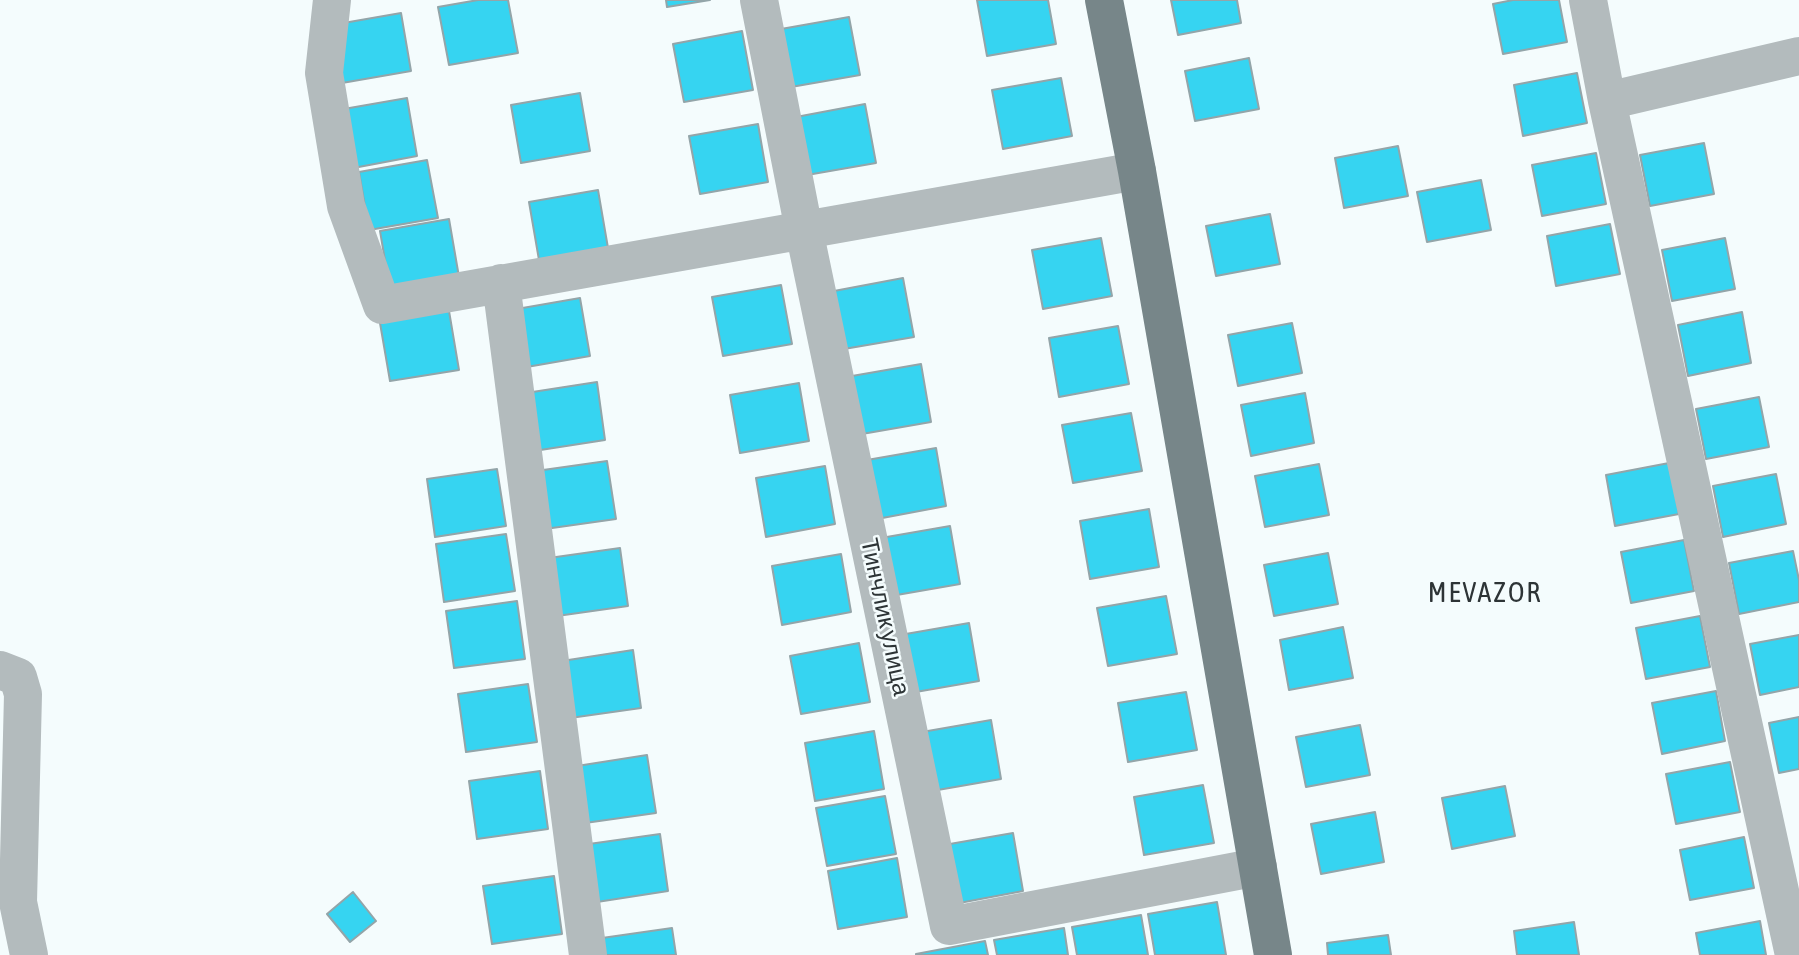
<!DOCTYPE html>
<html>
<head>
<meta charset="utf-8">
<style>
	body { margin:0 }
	canvas { display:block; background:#f4fcfd }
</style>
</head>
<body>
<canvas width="1799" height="955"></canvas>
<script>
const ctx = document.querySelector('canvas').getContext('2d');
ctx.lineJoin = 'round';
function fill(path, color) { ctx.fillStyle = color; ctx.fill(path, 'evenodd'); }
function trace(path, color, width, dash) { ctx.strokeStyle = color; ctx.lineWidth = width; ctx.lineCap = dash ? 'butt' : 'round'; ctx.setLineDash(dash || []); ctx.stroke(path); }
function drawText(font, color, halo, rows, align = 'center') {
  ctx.font = font + ' "Asap Condensed",sans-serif'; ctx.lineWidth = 5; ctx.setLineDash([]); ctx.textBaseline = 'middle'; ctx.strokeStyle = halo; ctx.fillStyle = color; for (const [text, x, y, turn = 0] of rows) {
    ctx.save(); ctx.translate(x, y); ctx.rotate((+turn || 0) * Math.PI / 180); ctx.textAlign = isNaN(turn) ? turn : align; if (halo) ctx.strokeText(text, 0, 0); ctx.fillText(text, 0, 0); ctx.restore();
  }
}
const building = new Path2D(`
	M478,0H508L518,53L449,65L438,7Z
	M666,0H710L667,7Z
	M977,0H1048L1056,44L987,56Z
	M1171,0H1237L1241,23L1178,35Z
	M1513,0H1559L1567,42L1503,54L1493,4Z
	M401,13L411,71L342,83L332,25Z
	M849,17L860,75L791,87L781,29Z
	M742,31L753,90L684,102L673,44Z
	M1249,58L1259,109L1195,121L1185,71Z
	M1577,73L1587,123L1523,136L1514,85Z
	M1061,78L1072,136L1003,149L992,90Z
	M580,93L590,151L521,163L511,105Z
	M407,98L417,156L348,169L338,110Z
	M865,104L876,163L807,175L796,117Z
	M758,124L768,182L700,194L689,136Z
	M1704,143L1714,194L1650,206L1640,155Z
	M1398,146L1408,196L1344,208L1335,158Z
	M1596,153L1606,204L1542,216L1532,165Z
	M427,160L438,218L369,230L359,172Z
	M1481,180L1491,230L1427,242L1417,192Z
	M598,190L608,248L539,260L529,202Z
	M1270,214L1280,264L1216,276L1206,226Z
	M449,219L459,277L390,290L380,231Z
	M1610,224L1620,274L1556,286L1547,236Z
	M1101,238L1112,296L1043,309L1032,250Z
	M1725,238L1735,289L1672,301L1662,250Z
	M903,278L914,337L844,349L834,291Z
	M781,285L792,344L723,356L712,297Z
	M580,298L590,356L521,368L511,310Z
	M449,311L459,370L390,381L380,323Z
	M1742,312L1751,363L1688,376L1678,325Z
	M1292,323L1302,373L1238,386L1228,335Z
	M1118,326L1129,384L1059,397L1049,338Z
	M921,364L931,422L862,434L852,376Z
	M597,382L605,440L534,451L526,393Z
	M799,383L809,441L740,453L730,395Z
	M1305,393L1314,443L1251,456L1241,405Z
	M1759,397L1769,447L1706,459L1696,409Z
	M1131,413L1142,471L1073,483L1062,425Z
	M936,448L946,506L877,519L867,460Z
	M607,461L616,519L545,529L536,471Z
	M1669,463L1679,514L1615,526L1606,475Z
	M1319,464L1329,515L1265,527L1255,476Z
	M825,466L835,524L766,537L756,478Z
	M497,469L506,526L435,537L427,479Z
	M1776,474L1786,524L1723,537L1713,486Z
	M1149,509L1159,567L1090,579L1080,521Z
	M950,526L960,584L891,596L881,538Z
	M506,534L515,591L444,602L436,544Z
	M1684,540L1694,591L1631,603L1621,552Z
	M620,548L628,606L557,616L549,558Z
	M1793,551L1799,580V602L1739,614L1729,563Z
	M1328,553L1338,604L1274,616L1264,565Z
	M841,554L851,612L782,625L772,566Z
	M1166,596L1177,654L1108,666L1097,608Z
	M517,601L525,659L454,668L446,611Z
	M1700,616L1710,667L1646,679L1636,628Z
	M969,623L979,681L910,693L900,635Z
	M1343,627L1353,678L1289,690L1280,640Z
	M1799,635V687L1760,695L1750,644Z
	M859,643L870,702L801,714L790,656Z
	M633,650L641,708L570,718L562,661Z
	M528,684L537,742L466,752L458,694Z
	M1716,691L1725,741L1662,754L1652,703Z
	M1186,692L1197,750L1128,762L1118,703Z
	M1799,717V769L1779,773L1769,723Z
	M991,720L1001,779L932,791L922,732Z
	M1360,725L1370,775L1306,787L1296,737Z
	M874,731L884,789L815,801L805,743Z
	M647,755L656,813L585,823L577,766Z
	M1730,762L1740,812L1676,824L1666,774Z
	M540,771L548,829L477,839L469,781Z
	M1203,785L1214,843L1144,855L1134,797Z
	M1505,786L1515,836L1452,849L1442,798Z
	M885,796L896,854L827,866L816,808Z
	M1375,812L1384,862L1321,874L1311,824Z
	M1013,833L1023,891L954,904L944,845Z
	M660,834L668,891L597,902L589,844Z
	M1744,837L1754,888L1690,900L1680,850Z
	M897,858L907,917L838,929L828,871Z
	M554,876L562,934L492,944L483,886Z
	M353,892L376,921L350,942L327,914Z
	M1217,902L1226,955H1155L1148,914Z
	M1141,915L1148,955H1077L1072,927Z
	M1760,921L1766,955H1700L1696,933Z
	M1574,922L1579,955H1517L1514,931Z
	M672,928L676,955H604L602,938Z
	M1064,928L1068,955H997L994,940Z
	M1388,935L1391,955H1328L1327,943Z
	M985,941L988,955H916V954Z`);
fill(building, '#36d4f1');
trace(building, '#93a5a9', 2);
trace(new Path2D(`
	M332,0L324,73L346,206L382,305L1137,171
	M759,0L804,230L949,926L1258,867
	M1588,0L1607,101L1794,955
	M1607,101L1799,56
	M501,283L588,955
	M0,670L18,677L23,694L18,902L29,955`), '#b3bbbd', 38);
trace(new Path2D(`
	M1104,0L1137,171L1273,955`), '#778689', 38);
drawText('24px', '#2d3436', '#f4fcfd', [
	["Тинчлик улица",885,617,78]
]);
ctx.letterSpacing = '2px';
drawText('28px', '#2d3436', '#f4fcfd', [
	["MEVAZOR",1485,593]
]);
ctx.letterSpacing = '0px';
</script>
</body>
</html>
